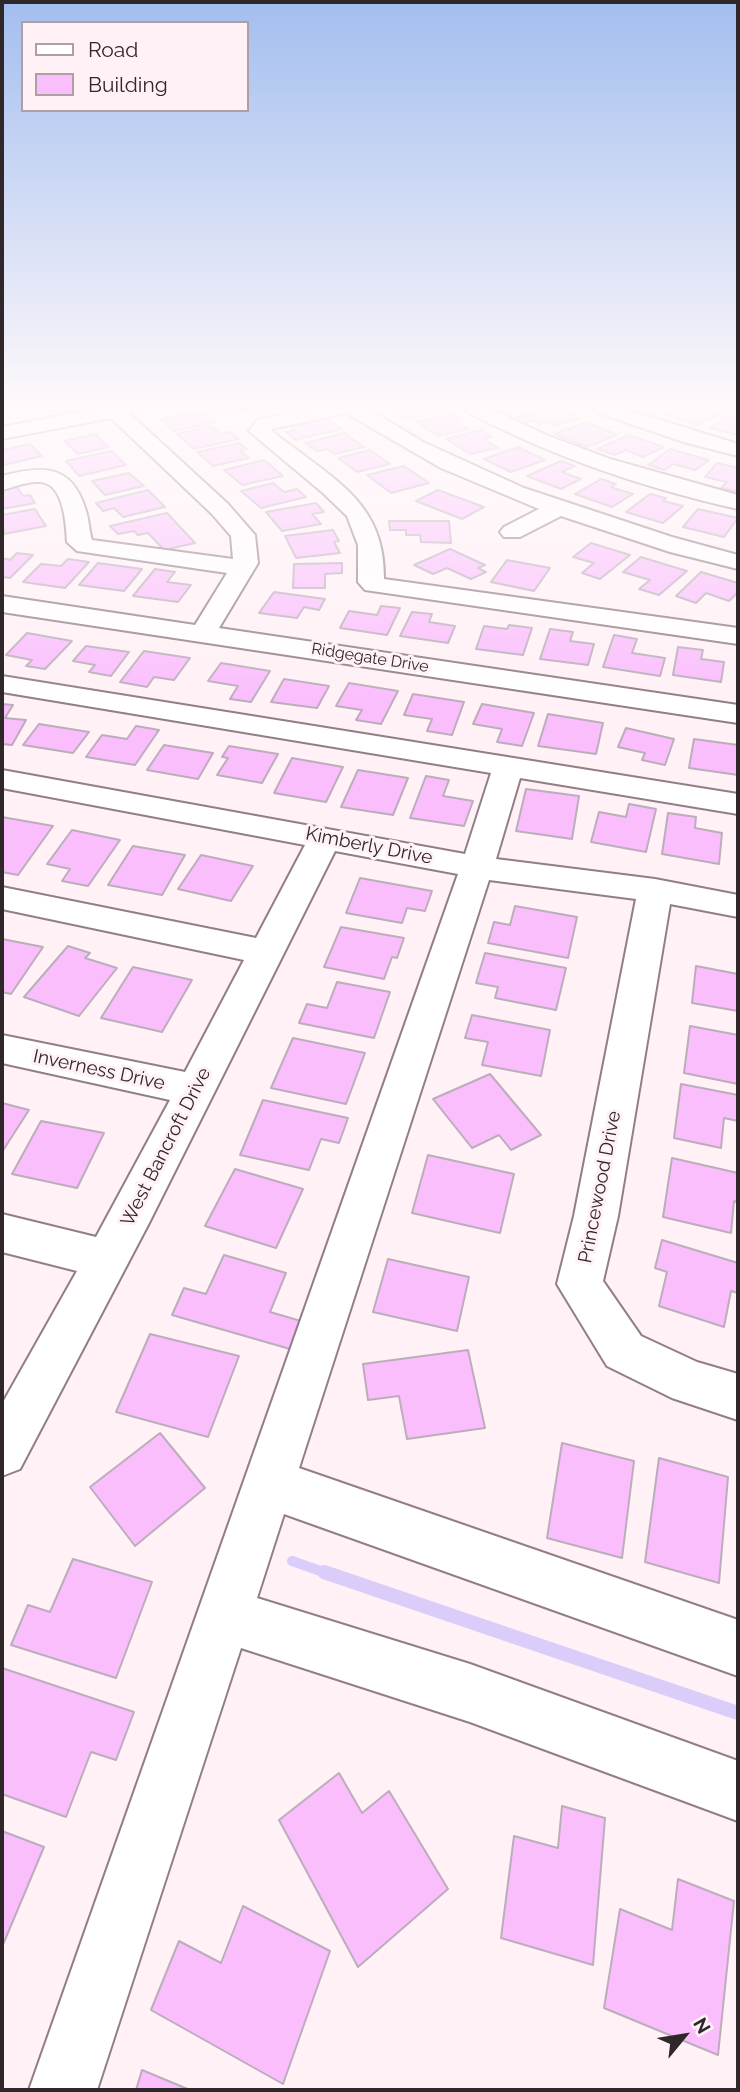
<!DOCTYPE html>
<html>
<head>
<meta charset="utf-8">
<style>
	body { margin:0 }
	#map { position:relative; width:740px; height:2092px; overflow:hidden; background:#fff1f6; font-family:Raleway,sans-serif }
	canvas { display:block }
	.frame { position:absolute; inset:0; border:4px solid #2f272a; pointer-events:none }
	.legend { position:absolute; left:21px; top:21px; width:228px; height:91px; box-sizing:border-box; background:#fff1f6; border:2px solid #aca0a4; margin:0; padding:9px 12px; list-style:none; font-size:21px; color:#2f272a }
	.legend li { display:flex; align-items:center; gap:14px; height:35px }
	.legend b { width:35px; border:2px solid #aca0a4 }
	.north { position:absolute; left:649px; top:2001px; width:70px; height:70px; -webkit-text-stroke:5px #fff1f6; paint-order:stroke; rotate:60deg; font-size:19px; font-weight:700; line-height:28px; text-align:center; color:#2f272a }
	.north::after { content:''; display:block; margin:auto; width:24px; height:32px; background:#2f272a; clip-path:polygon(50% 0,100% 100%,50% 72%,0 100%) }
</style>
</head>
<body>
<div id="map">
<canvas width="740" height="2092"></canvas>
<div class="frame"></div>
<ul class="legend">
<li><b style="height:9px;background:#fff"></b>Road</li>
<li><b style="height:19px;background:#fabefd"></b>Building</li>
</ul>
<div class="north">N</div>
</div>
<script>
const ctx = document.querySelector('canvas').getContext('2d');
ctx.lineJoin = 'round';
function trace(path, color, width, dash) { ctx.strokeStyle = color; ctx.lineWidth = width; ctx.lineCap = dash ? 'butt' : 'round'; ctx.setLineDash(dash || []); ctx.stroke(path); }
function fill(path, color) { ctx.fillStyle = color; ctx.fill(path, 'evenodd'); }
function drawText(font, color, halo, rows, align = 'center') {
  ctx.font = font + ' Raleway,sans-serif'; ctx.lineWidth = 6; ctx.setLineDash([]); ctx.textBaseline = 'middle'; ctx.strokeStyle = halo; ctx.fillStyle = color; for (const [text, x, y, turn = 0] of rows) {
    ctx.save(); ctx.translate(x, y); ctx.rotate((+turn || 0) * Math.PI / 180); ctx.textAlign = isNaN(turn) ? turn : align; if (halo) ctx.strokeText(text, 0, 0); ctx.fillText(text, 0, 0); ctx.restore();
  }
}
trace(new Path2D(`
	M292,1561L329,1574`), '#dbcdfa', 10);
trace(new Path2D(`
	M324,1572L738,1713`), '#dbcdfa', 14);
const building = new Path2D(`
	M213,408H263L269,412L254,416L247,410L223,416Z
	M276,408H312L285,414Z
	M391,408H449L450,409L409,419Z
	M550,408H560L581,418L556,425L548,422L540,424L533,421L520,425L510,420Z
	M675,408H703L720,414L697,425L664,413Z
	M202,411L216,422L174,431L161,419Z
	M452,414L461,420L455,421L468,429L438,436L416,422Z
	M322,415L341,429L295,440L286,432L295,430L286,423Z
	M728,415L738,418V435L710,428Z
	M586,422L617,435L587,447L555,434Z
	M211,426L221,434L230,432L239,439L194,449L177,434Z
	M482,430L492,437L484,439L498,448L470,454L446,439Z
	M344,433L364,447L334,454L327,449L317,451L305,443Z
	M95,434L109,447L78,454L64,441Z
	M629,435L664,447L643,457L626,450L615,455L597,449Z
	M239,443L247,449L240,451L249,458L213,466L197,452Z
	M30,444L42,456L4,465L2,463V450Z
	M518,447L545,460L511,472L484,459Z
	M670,449L709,460L695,470L673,464L665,470L648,465Z
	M370,450L390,464L357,472L338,458Z
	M111,451L126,465L79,476L66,461Z
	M264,460L283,476L242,485L224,470Z
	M561,461L575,466L562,472L581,479L561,489L527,476Z
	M717,463L738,468V492L721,488L727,482L705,477Z
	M404,466L429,483L391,493L367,475Z
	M129,473L144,486L105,495L92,481Z
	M601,479L616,484L611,487L633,494L612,507L575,494Z
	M273,483L284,492L297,489L306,497L261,508L241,491Z
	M17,487L23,496L30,495L35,503L2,509V489Z
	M148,490L165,507L123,517L114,508L103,511L96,503Z
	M438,490L484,507L462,519L416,501Z
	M650,494L666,498L663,501L683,506L663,523L626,512Z
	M316,503L324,512L312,514L321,524L282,531L266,512Z
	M35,509L46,526L4,534L2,515Z
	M698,509L738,518L724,537L683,527Z
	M167,513L195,543L164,550L148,533L138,535L134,531L118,534L110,526Z
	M389,521H449L451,543L421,542L420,535H406V530H390Z
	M333,530L339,541L334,542L340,553L296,558L285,536Z
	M591,543L630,555L600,579L582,573L594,563L573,557Z
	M450,549L485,565L478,568L486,572L471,579L447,568L433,574L414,565Z
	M17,553L33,555L10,578L2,577V558L10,560Z
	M641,557L687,571L659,595L639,589L650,580L623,572Z
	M68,559L89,562L65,588L23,582L41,564L61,566Z
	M507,560L550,568L534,591L491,582Z
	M98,563L142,569L124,591L79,585Z
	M342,563V573L325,574V588H293L294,564Z
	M155,569L175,572L167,582L191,585L178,602L133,596Z
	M701,572L738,583V592L729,601L706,593L696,603L676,596Z
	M274,592L325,599L319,610L304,607L297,618L259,613Z
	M381,606L400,608L387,635L340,628L349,611L377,615Z
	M412,612L432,614L429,622L455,626L448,643L400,636Z
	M509,625L532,628L523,655L476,649L484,626L507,629Z
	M550,629L573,632L570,641L594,644L588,665L540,659Z
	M27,633L72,641L45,669L26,666L32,660L6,655Z
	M614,635L637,639L632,653L665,658L660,676L603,667Z
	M86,646L129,652L111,676L89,672L95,665L73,661Z
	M678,647L703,650L701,659L724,662L721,682L673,675Z
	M144,651L190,658L174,680L154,677L147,687L120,682Z
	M221,663L270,671L251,702L230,699L238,686L208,681Z
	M284,679L329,686L317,708L271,702Z
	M349,683L398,691L381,724L356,720L362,710L336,706Z
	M413,694L464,702L452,735L427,731L432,719L404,715Z
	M2,704L13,705L5,718L26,720L12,745L2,744Z
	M482,704L534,713L522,746L497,742L502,729L473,724Z
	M548,714L603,723L596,754L538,746Z
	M39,724L89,732L73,753L23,745Z
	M136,726L159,730L135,765L86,757L102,735L127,739Z
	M626,728L674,739L665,765L642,760L645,753L618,747Z
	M694,739L738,745V775L689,768Z
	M164,745L213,753L198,779L147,770Z
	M229,746L278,754L262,783L217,775L228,758L222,757Z
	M292,758L343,767L326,802L274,793Z
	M358,770L408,778L393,815L341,807Z
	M426,776L449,780L443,796L473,801L464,826L410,818Z
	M526,789L579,796L572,839L516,831Z
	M629,804L656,809L646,852L591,842L599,812L626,817Z
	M668,813L696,817L695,828L722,833L719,864L662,854Z
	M2,817L53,826L18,875L2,872Z
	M72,830L120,840L88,886L62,881L70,869L47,864Z
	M133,846L185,855L162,895L108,885Z
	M201,855L253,866L231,901L178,889Z
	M360,878L432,891L425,911L407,908L402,923L346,913Z
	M515,906L577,917L568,958L488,943L494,922L510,925Z
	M341,927L404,938L397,958L392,957L384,979L324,967Z
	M2,939L43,947L11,994L2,992Z
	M68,946L90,953L85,958L117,968L79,1016L24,997Z
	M485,953L566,968L556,1010L495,998L498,987L476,983Z
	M696,966L738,974V1011L692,1003Z
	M133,967L192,980L162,1032L101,1018Z
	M337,982L390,992L374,1038L299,1023L307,1004L327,1008Z
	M472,1015L550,1030L541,1076L482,1065L488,1042L465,1038Z
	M690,1026L738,1035V1084L684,1073Z
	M293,1038L365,1053L346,1104L271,1088Z
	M490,1074L541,1135L511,1150L499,1135L472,1148L433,1099Z
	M681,1084L738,1095V1121L724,1118L721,1148L674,1138Z
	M263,1100L348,1118L339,1143L321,1139L309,1170L240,1155Z
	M2,1103L29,1110L2,1152Z
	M41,1121L104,1133L77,1188L12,1174Z
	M428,1155L514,1174L500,1233L412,1213Z
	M672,1158L738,1173V1202L734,1201L731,1233L663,1217Z
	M235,1169L303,1189L276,1248L205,1226Z
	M662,1240L738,1263V1293L731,1291L724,1327L659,1306L667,1272L655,1268Z
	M224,1255L286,1273L270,1312L301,1321L290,1349L172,1315L184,1288L206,1294Z
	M388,1259L469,1277L457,1331L373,1312Z
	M150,1334L239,1356L208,1437L116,1412Z
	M468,1350L485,1428L407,1439L399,1396L368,1400L363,1364Z
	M160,1433L205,1488L135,1546L90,1487Z
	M562,1443L634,1461L622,1558L547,1538Z
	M659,1458L728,1477L719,1583L645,1562Z
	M73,1559L152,1582L116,1678L11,1645L28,1605L50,1612Z
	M2,1668L134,1712L116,1760L91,1752L66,1817L2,1794Z
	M339,1773L362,1813L389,1791L448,1889L358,1967L279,1820Z
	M562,1806L605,1818L593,1965L501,1938L514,1836L558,1848Z
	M2,1831L44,1847L2,1947Z
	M678,1879L734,1901L718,2055L604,2008L620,1909L672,1930Z
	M243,1906L330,1951L283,2084L151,2010L179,1941L221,1963Z
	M142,2070L190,2090H136Z`);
fill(building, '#fabefd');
trace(building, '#bcadbc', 2);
const minor = new Path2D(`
	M98,408H139L130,414L228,504L255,535L258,563L219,628L738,705V723L2,612V596L195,625L227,573L77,551L67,542C66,524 64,483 40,482C27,481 14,487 2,490V476C40,466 71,463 85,508C89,518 89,531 92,540L233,559L231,536L212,514L111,418L2,439V427Z
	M312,408H367L423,442L524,488L672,537L738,555V569L670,552L561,516L520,537H504L500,532L504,527L539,509L441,468L346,413L271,429C278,438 294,447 305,456C351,490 385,516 384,579L738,628V644L365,590L358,582V545L347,516L323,493L249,431L257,420Z
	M464,408H489L544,434L610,459L738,495V509C644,488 553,457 467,412Z
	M592,408H622L738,444V456L684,442L595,412Z
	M2,676L738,794V814L520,778L496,859L655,879L738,895V917L670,904L618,1216L603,1281L641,1336L697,1362L738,1374V1420L672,1398L607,1366L557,1284L574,1216L636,899L489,880L299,1468L738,1620V1676L284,1514L257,1598L470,1664L738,1761V1821L470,1722L241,1648L97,2090H29L458,874L335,851L149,1223L20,1469L2,1476V1404L77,1271L2,1252V1214L96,1237L170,1100L2,1063V1035L185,1072L244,960L2,909V887L256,938L305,845L2,788V770L465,854L491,773L2,692Z`);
trace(minor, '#927e87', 4);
fill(minor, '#fff');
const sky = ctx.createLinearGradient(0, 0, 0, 701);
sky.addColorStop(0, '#a3beef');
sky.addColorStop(0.58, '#fff9fb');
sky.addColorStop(1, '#fff9fb00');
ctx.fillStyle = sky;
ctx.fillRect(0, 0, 740, 701);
drawText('16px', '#2f272a', '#fff1f6', [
	["Ridgegate Drive",370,658,9]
]);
drawText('19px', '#2f272a', '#fff1f6', [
	["Kimberly Drive",369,846,11],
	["Inverness Drive",99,1070,12],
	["West Bancroft Drive",166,1147,-63],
	["Princewood Drive",600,1187,-79]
]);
</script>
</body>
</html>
